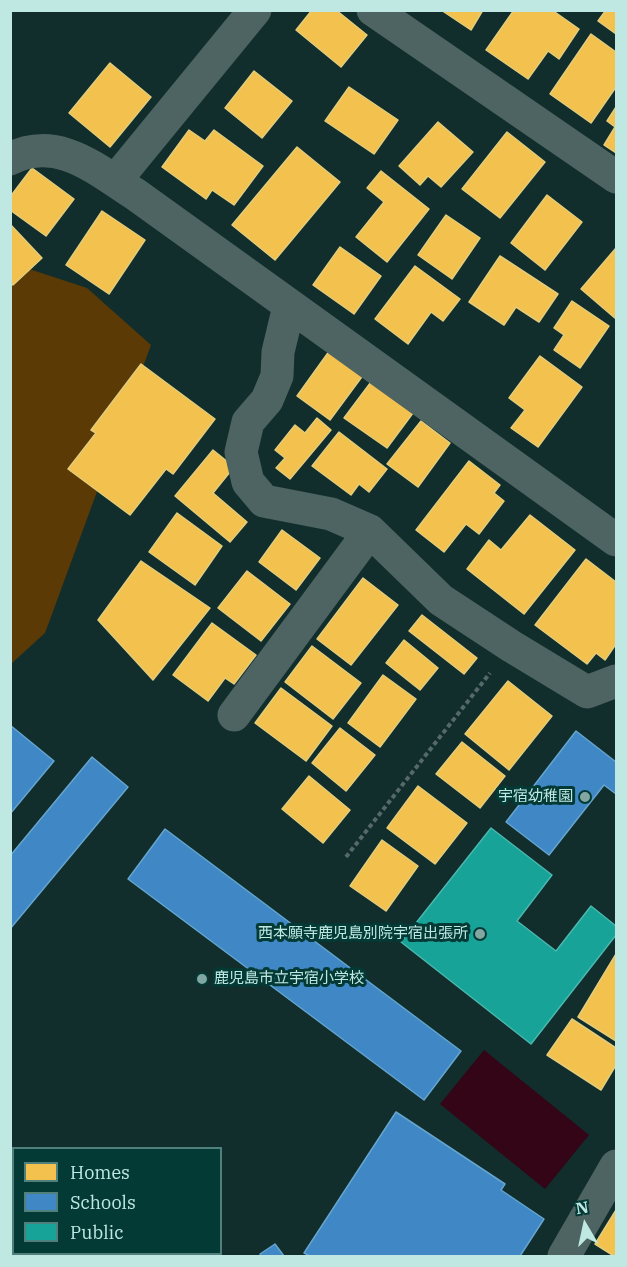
<!DOCTYPE html>
<html>
<head>
<meta charset="utf-8">
<style>
	body { margin:0 }
	#map { position:relative; width:627px; height:1267px; overflow:hidden; background:#112d2c; font-family:"IBM Plex Serif",serif }
	canvas { display:block }
	.frame { position:absolute; inset:0; border:12px solid #bfe8e3; pointer-events:none }
	.legend { position:absolute; left:12px; top:1147px; width:210px; height:108px; box-sizing:border-box; background:#043a36; border:2px solid #4f807b; margin:0; padding:8px 10px; list-style:none; font-size:18px; color:#bfe8e3 }
	.legend li { display:flex; align-items:center; gap:12px; height:30px }
	.legend b { width:30px; border:2px solid #4f807b }
	.north { position:absolute; left:555px; top:1195px; width:60px; height:60px; -webkit-text-stroke:4px #043a36; paint-order:stroke; rotate:351deg; font-size:16px; font-weight:700; line-height:24px; text-align:center; color:#bfe8e3 }
	.north::after { content:''; display:block; margin:auto; width:21px; height:27px; background:#bfe8e3; clip-path:polygon(50% 0,100% 100%,50% 72%,0 100%) }
</style>
</head>
<body>
<div id="map">
<canvas width="627" height="1267"></canvas>
<div class="frame"></div>
<ul class="legend">
<li><b style="height:16px;background:#f2c14e"></b>Homes</li>
<li><b style="height:16px;background:#3f88c5"></b>Schools</li>
<li><b style="height:16px;background:#17a398"></b>Public</li>
</ul>
<div class="north">N</div>
</div>
<script>
const ctx = document.querySelector('canvas').getContext('2d');
ctx.lineJoin = 'round';
function fill(path, color) { ctx.fillStyle = color; ctx.fill(path, 'evenodd'); }
function trace(path, color, width, dash) { ctx.strokeStyle = color; ctx.lineWidth = width; ctx.lineCap = dash ? 'butt' : 'round'; ctx.setLineDash(dash || []); ctx.stroke(path); }
function drawText(font, color, halo, rows, align = 'center') {
  ctx.font = font + ' "IBM Plex Serif","Noto Sans JP",serif'; ctx.lineWidth = 6; ctx.setLineDash([]); ctx.textBaseline = 'middle'; ctx.strokeStyle = halo; ctx.fillStyle = color; for (const [text, x, y, turn = 0] of rows) {
    ctx.save(); ctx.translate(x, y); ctx.rotate((+turn || 0) * Math.PI / 180); ctx.textAlign = isNaN(turn) ? turn : align; if (halo) ctx.strokeText(text, 0, 0); ctx.fillText(text, 0, 0); ctx.restore();
  }
}
fill(new Path2D(`
	M11,263L87,288L151,345L45,633L11,664Z`), '#5b3a06');
fill(new Path2D(`
	M484,1050L589,1135L545,1189L440,1104Z`), '#340516');
const homes = new Path2D(`
	M312,10H336L367,35L341,67L296,30Z
	M441,10H483L471,30Z
	M514,10H552L579,29L559,59L548,51L528,79L486,50Z
	M606,10H616V34L598,21Z
	M591,34L616,52V87L591,123L550,94Z
	M110,63L151,97L110,147L69,113Z
	M254,71L292,101L262,138L225,108Z
	M349,87L398,120L374,154L325,121Z
	M616,107V153L604,145L615,127L607,121Z
	M438,122L473,152L441,187L428,176L420,185L399,166Z
	M189,130L205,141L214,130L263,166L234,205L212,190L206,199L162,167Z
	M507,132L545,162L500,218L462,189Z
	M297,147L340,182L275,260L232,225Z
	M32,168L74,199L46,236L10,210V197Z
	M381,171L429,209L387,262L356,237L384,202L367,188Z
	M547,195L582,222L545,270L511,243Z
	M102,211L145,240L109,294L66,265Z
	M446,215L480,238L452,279L418,255Z
	M10,224L42,258L13,285L10,281Z
	M340,247L381,276L354,314L313,285Z
	M616,248V319L581,289Z
	M500,256L558,294L539,322L516,307L504,325L469,302Z
	M415,266L460,299L443,321L431,312L408,344L375,319Z
	M572,301L609,326L580,368L554,350L564,335L554,328Z
	M330,350L364,374L330,420L297,396Z
	M540,356L582,387L538,447L511,428L525,410L509,398Z
	M141,364L215,419L173,474L166,469L130,515L68,469L96,433L91,430Z
	M371,382L413,413L387,448L344,418Z
	M317,418L331,430L290,479L276,468L285,458L275,450L295,425L305,433Z
	M421,421L450,443L418,487L387,464Z
	M339,432L387,469L369,492L359,484L351,495L312,466Z
	M213,450L234,467L213,493L247,522L230,542L175,496Z
	M469,461L500,485L494,493L504,501L479,534L466,524L444,552L416,530Z
	M177,513L222,546L195,585L149,552Z
	M530,515L575,550L524,614L467,569L489,540L501,550Z
	M282,530L320,558L296,590L259,562Z
	M586,559L616,582V644L605,660L596,653L587,664L535,625Z
	M141,561L210,608L153,680L98,620Z
	M247,571L290,604L261,641L218,608Z
	M363,578L398,605L351,665L317,639Z
	M422,615L477,658L464,674L409,631Z
	M212,623L256,655L234,684L225,678L208,701L173,675Z
	M404,640L438,668L420,690L386,663Z
	M312,646L361,683L333,719L285,682Z
	M383,675L416,699L380,747L348,723Z
	M508,681L552,716L509,770L465,734Z
	M281,688L332,726L306,761L255,723Z
	M340,728L375,755L346,791L312,763Z
	M462,742L505,776L480,808L436,774Z
	M309,776L350,810L323,843L282,809Z
	M418,786L467,823L435,864L387,828Z
	M382,840L418,866L386,911L350,886Z
	M616,954V1041L578,1017Z
	M572,1019L616,1048V1065L601,1090L547,1055Z
	M616,1210V1256H614L595,1244Z`);
fill(homes, '#f2c14e');
trace(homes, '#e3cd7b', 1.5);
const schools = new Path2D(`
	M10,725L54,761L10,814Z
	M576,731L616,762V794L604,785L549,855L506,822Z
	M92,757L128,787L10,929V856Z
	M165,829L461,1051L424,1100L128,879Z
	M396,1112L505,1184L501,1190L544,1219L520,1256H310L304,1253Z
	M275,1244L284,1256H261L260,1254Z`);
fill(schools, '#3f88c5');
trace(schools, '#65a5ce', 1.5);
const public = new Path2D(`
	M491,828L552,875L517,921L556,951L591,906L616,926V935L531,1044L401,942Z`);
fill(public, '#17a398');
trace(public, '#49b8ae', 1.5);
trace(new Path2D(`
	M346,857L490,673`), '#546968', 4, [4.5, 3]);
trace(new Path2D(`
	M373,10L616,177
	M10,159C57,134 97,170 135,194L616,540
	M115,181L255,10
	M289,306L278,352L277,376L267,400L248,422L241,452L248,482L264,501L331,514L370,531L441,600L511,646L587,692L616,681
	M234,715L370,531
	M10,1234L14,1236
	M34,1254L38,1256
	M564,1256L616,1166`), '#4d6462', 33);
for (const [x, y, r, color] of [
	[585,797,6,"#82a7a3"],
	[480,934,6,"#82a7a3"],
	[202,979,6,"#82a7a3"]
]) { const dot = new Path2D(); dot.arc(x, y, r, 0, 2 * Math.PI); ctx.fillStyle = color; ctx.fill(dot); trace(dot, '#043a36', 2); }
drawText('15px', '#bfe8e3', '#043a36', [
	["宇宿幼稚園",573,797],
	["西本願寺鹿児島別院宇宿出張所",468,934],
	["鹿児島市立宇宿小学校",214,979,"left"]
], 'right');
</script>
</body>
</html>
